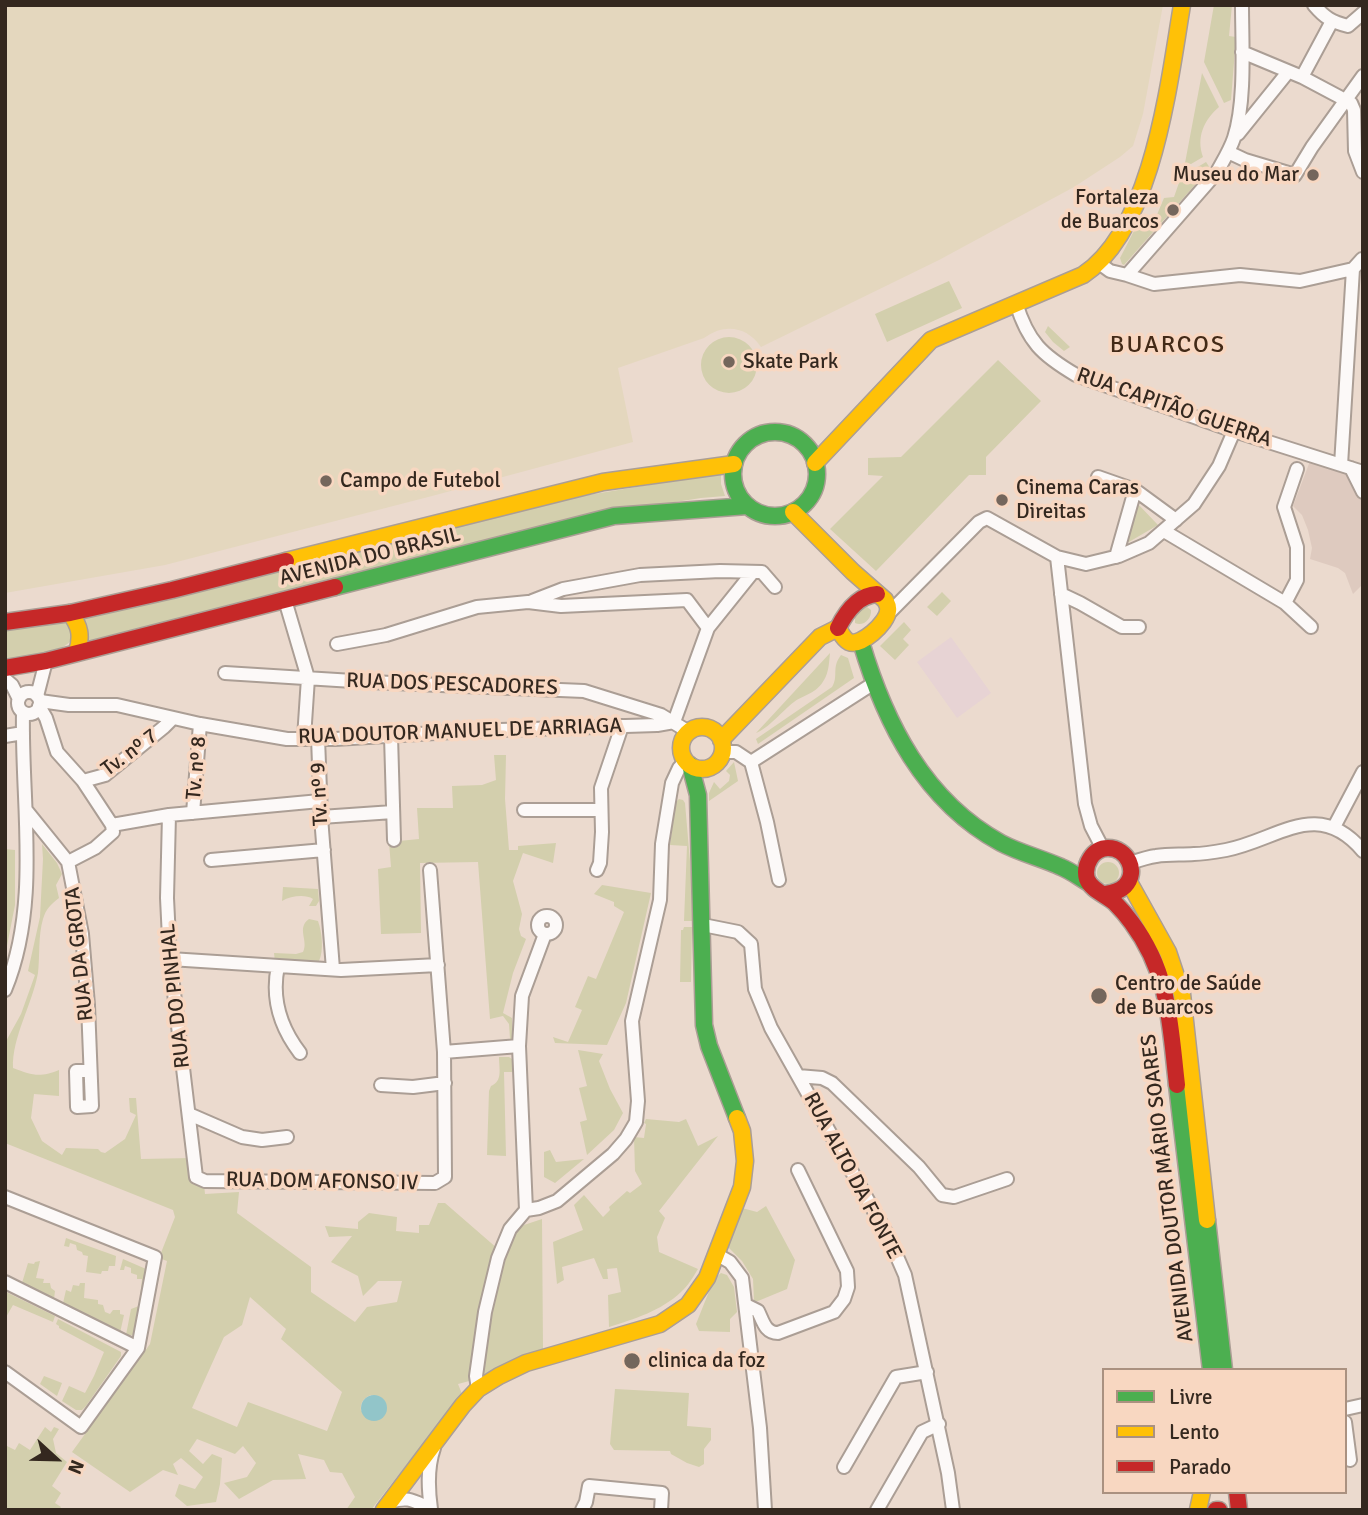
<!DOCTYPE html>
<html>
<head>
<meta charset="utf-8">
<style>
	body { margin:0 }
	#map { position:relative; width:1368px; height:1515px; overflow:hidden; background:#ebdace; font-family:Signika,sans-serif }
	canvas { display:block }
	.frame { position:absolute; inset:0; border:7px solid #34281f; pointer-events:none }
	.legend { position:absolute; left:1102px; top:1368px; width:245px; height:126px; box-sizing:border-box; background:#f8d7c1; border:2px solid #aa9180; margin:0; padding:9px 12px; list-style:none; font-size:21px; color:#34281f }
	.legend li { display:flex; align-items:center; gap:14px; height:35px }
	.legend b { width:35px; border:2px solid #aa9180 }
	.north { position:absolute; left:21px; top:1424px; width:70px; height:70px; -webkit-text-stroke:5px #f8d7c1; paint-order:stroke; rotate:112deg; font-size:19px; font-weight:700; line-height:28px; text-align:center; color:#34281f }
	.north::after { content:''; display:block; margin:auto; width:24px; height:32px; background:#34281f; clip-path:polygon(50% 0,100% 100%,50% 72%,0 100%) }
</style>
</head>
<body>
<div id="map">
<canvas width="1368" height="1515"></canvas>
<div class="frame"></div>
<ul class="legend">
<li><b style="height:9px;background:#4caf50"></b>Livre</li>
<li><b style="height:9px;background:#ffc107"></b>Lento</li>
<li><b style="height:9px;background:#c62828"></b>Parado</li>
</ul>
<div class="north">N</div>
</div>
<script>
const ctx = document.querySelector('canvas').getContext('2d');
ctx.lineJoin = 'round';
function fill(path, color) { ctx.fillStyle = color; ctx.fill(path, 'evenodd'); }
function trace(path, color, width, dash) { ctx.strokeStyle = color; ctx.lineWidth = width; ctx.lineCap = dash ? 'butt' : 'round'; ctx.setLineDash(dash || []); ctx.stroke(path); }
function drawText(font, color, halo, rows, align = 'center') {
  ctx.font = font + ' Signika,sans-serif'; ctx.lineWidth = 7; ctx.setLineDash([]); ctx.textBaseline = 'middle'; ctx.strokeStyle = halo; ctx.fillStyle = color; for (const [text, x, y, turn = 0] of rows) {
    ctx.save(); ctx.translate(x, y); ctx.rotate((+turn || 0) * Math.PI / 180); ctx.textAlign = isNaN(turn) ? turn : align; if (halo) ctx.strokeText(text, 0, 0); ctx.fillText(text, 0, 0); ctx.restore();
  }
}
fill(new Path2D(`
	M951,637L991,693L957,718L917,662Z`), '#e7d3d4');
fill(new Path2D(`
	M1310,461L1351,476L1363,503V584L1353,594L1345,573L1338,568L1310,559L1312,548L1308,530L1302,515L1293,506Z`), '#decabf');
fill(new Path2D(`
	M1214,5H1232L1229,36L1236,37L1231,100L1224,103L1204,62Z
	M1202,73L1219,107C1204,120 1196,137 1203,157L1191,164L1185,163Z
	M1206,162L1210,168L1124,265L1122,264L1120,258L1136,227L1148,225L1156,217L1164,198L1174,197L1181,177Z
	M949,281L962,308L887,342L875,314Z
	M1048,326L1070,347L1064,351L1053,342L1045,332Z
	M701 365a28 28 0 1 1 56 0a28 28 0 1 1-56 0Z
	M998,360L1041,401L986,457V475H969L876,571L830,529L883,476L868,475V458L901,457Z
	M721,473V484L725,496L701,498L585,516L89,642L82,616L570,498Z
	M1136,502L1158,525L1122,546Z
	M942,592L951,601L937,616L927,607Z
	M867,607L871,610C872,619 863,627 855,623V615L864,608Z
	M68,621L74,637C63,655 25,657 5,661V628Z
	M904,622L911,630L903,639L909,645L895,660L880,646Z
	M830,653C829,662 829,672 824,680C816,694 805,694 794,702C783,710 768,729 756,733Z
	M841,655L848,658L854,678L758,744L756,739L832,687C839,676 831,668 841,655Z
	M494,755H506L505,799L509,850H518V846L556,843L553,863L523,853L513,881L522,914L519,929L521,936L526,939L513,973L503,1013L512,1018V1039H510L509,1024L503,1016L490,1019L478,862L420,863L421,933L381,934L378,869L391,867L389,842L419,839L417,808H453L452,786L482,785L496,780Z
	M734,762L738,781L709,801V793L714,782L720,789L729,781L730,775L726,771Z
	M679,799L683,800L685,803L691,873L692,921H684L687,846L670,845L675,807L676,802Z
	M42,844L57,863L62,874L56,885L59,898C51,904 46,909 43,919C38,936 40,956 38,973C32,1005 12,1037 13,1068C32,1075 39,1078 59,1070V1096L34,1094L31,1118L42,1141L62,1155L66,1148L98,1149L101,1152L105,1153L125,1139L136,1115L130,1112L129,1098H136L141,1159L191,1158L204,1184L205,1194L239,1192L237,1213L311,1267V1292L355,1322L367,1307L397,1302L402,1281H378L363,1296L358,1276L331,1262L352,1236L329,1237L325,1226L358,1229V1222L369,1213L397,1217L396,1231L419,1233V1225H429L438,1203H445L498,1249L473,1380L458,1384L462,1394L371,1510H346L355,1497L342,1473L330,1472L324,1460L298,1454L306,1479L273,1480L239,1499L224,1483L247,1477L256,1463L243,1446L235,1454L197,1439L189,1451L203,1464L212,1454L222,1458L220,1484L216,1502L187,1506L175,1496L179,1484L195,1489L203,1477L181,1458L173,1464L178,1475L163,1470L130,1492L72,1452L150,1344L167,1261L159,1258L175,1217L173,1210L5,1143V1043L21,1014L35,975L28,971L40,917L43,859ZM250,1297L286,1329L281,1339L342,1392L327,1431L248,1402L237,1427L192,1408L224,1337L242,1325ZM371,1395L379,1396L385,1402L361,1411C360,1403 363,1398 371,1395Z
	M5,849L15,850V905L5,956Z
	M1097 873a11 11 0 1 1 22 0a11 11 0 1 1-22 0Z
	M602,885L651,893L626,1003L607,1045L555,1043L553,1037L568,1042L582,1010L575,1007L588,976L596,979L624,912L614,906V902L594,894Z
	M283,887L318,889L319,901L316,906H309L313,899C305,894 291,896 282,901Z
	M309,919L318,921C322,932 324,951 319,961L312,963L275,962L274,953L296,954L303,952C309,941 296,928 309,919Z
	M684,927H692L691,982H680L681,930H683Z
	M578,1050L603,1054L599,1061L610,1089L623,1113L614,1130L587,1155L580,1122L587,1120L579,1088L587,1086Z
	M499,1057H509L512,1059L513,1072H504L506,1156L487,1155L489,1091L491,1086C503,1081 499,1069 499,1057Z
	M646,1119L679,1122L686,1119L698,1146L718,1136L659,1211L665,1218L657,1237L659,1252L698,1269C693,1277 688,1286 681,1292C661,1311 634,1319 609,1327L608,1295L621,1292L617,1268L607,1269L608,1279H603L594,1258L562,1267L564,1280L557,1284L553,1242L583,1230L574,1205L584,1195L603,1217L610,1210L609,1207L627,1191L630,1193L642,1184L635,1171L634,1137L644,1138L646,1124L644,1123Z
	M550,1150L556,1162L584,1159L555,1183L544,1177V1152Z
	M766,1206L795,1260L787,1289L758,1301H754L753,1279L742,1261L727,1246L742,1208L757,1212Z
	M542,1219L543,1349L482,1375L485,1335L504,1255L511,1236L524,1225Z
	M66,1238L116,1256L115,1266H109L108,1271H102L101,1274L86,1272L88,1256L83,1255L82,1252L77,1250L76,1245L70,1243L69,1247L64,1246Z
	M123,1259L146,1269L147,1272L145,1288L134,1334L130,1336L126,1335L131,1309L139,1306L142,1279H137V1275L131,1273V1268L125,1266L124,1270H120Z
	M40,1261L36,1278L44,1279L43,1283H50L51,1288L55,1291L54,1299L22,1283L28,1263L34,1264L35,1262Z
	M721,1273L727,1275L734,1287L737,1312L730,1319V1332L699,1331L696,1324L714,1279Z
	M80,1283H85L84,1298L98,1300V1304L103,1305L105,1312L110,1314L113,1310H120V1314L124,1315L120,1333L63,1303L66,1290L71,1292L73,1285L79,1286Z
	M6,1292L55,1316L53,1322L13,1305L5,1319Z
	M58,1319L121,1352V1356L86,1406L82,1410H76L62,1401L69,1386L85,1393L94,1376L104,1352L59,1328V1326L56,1324Z
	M44,1376L62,1383L57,1396L40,1384Z
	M615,1389L689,1393L687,1426L711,1428V1440L704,1449V1464L699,1467L687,1463L671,1454L670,1451L614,1450L610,1444Z
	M45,1427L51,1432L54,1427L59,1429L53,1439L56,1453L67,1462L52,1486L61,1493L55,1503L61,1507L59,1510H5V1445L15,1450L19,1443L30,1450Z`), '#d3cfad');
fill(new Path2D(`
	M5,5H1163L1143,114L1133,146L1120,157L1074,187L939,260L761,347C747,326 724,323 704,338L618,368L633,442L432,496L165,565L5,593Z`), '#e4d7be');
fill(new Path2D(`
	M361 1408a13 13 0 1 1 26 0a13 13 0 1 1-26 0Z`), '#92c5c9');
const street = new Path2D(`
	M1314,5C1325,18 1332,22 1348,26L1363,13
	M1242,52L1302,77L1351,103L1354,110L1355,151L1363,172
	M1302,77L1332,21
	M1238,134L1288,72
	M1228,152L1245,160L1295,175L1312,147L1363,76
	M1099,263L1110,271L1127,275L1217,172C1223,161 1230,150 1234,138C1246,101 1242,44 1242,5
	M1127,275L1154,284L1240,275L1300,281L1353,269L1362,259
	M1016,303C1028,342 1042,355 1076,375L1234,431L1363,472
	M1341,465L1353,269
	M1351,468L1363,492
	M1098,477L1135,490L1176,520
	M1164,531L1285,603L1311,627
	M1057,557L1085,804L1091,826L1103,849
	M1116,557L1135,490
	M1061,594L1080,603L1122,627H1139
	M285,600L308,678L304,738
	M532,601L563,589L640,575L720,571L762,572L775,587
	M1285,603L1297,580V547L1284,507L1297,469
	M888,614L979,522L987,518L1057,557L1086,564L1119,556L1149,543L1194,504L1219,466L1234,431
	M337,644L386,635L477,607L528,602L561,606L687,600L708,628
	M225,673L369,682L584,691L661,715L689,732
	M5,679L12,685L19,699
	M18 703a11 11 0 1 1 22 0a11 11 0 1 1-22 0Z
	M37,696L46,661
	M40,701L69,705H117L200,724L287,739H335L469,731L657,725L674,722
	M39,706L46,718L57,752L83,781L112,825
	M674,722L708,628L753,572
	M5,736L23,733
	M391,736L394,840
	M318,738L321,817L333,969
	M722,752H736L751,762L767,822L779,880
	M751,762L874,683
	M83,781L105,775L164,727L173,718
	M26,810L68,862L82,934L88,1005L92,1106L77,1107L76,1071H90
	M524,810H601
	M193,813L200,724
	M169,815L167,898L170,959L196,1177L205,1181L435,1183L445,1177L444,1052L430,870
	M321,817L393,812
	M112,825L169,815L320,801
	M1334,827L1363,772
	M211,860L324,850
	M68,862L95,848L113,832L112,825
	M1130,863C1139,860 1148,857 1156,856C1169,854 1181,855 1194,854C1204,854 1215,852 1226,850C1278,840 1317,797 1363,851
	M597,870L600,863L602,832L601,788L622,726
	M538 925a9 9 0 1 1 18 0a9 9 0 1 1-18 0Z
	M703,925L738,932L751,944L755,989L771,1028L888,1236L905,1275L948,1473L953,1510
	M170,959L341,970L438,965
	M278,966C271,999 280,1027 300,1053
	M5,990C41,903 21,804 23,713
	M444,1052L519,1046
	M798,1076L822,1078L832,1083L919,1167L942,1195L954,1197L1007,1179
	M381,1085L413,1087L445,1083
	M189,1114L242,1137L262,1140L287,1137
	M5,1197L155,1257L138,1348L81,1427L5,1372
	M526,1210L519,1046L522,996L545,934
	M716,1254L730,1262L742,1278L760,1428L765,1510
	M5,1282L138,1348
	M746,1305L758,1311C763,1321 765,1333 778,1333L834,1312L844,1299L848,1287L847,1271L798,1170
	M478,1389L476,1376L485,1312L498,1258L510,1229L526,1210L539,1208L557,1201L613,1154L626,1139L636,1122L638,1101L632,1021L660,900L662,844L672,783L679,768L686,761
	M1345,1409L1363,1405
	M1345,1422L1350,1460
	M844,1467L896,1377L927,1372
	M390,1502C410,1496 413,1501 431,1509
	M431,1509C428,1488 427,1468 434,1448
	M582,1510L586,1502L589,1486L662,1493L661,1510
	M877,1510L922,1432L939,1424`);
const fast = new Path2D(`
	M733 474a42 42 0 1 1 84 0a42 42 0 1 1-84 0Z
	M335,587L614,516L747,506
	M861,642C885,723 924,801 1001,843C1020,853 1041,858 1061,867C1071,871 1080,878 1089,883
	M690,765L698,795L704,1025L709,1046L737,1118
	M1177,1085L1211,1370
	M1207,1220L1224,1370`);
const slow = new Path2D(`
	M815,463L931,340L1083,275C1153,229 1169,82 1182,5
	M793,512L853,572L885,600C887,604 889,606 888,611C887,623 861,647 849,642C843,639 841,633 838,628
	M286,561L603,482L734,464
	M70,613C80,626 82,636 77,652
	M681 748a21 21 0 1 1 42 0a21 21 0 1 1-42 0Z
	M721,740L820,637L838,628
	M1129,882L1168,952L1182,994L1207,1220
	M384,1510L463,1405L478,1389L499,1376L526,1363L660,1324L688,1305L707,1278L742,1187L745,1161L742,1131L737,1118
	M1198,1510L1202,1492`);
const jam = new Path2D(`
	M5,622L70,613L172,590L286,561
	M838,628C846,612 858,595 877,594
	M5,668L46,661L335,587
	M1106,894C1113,893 1120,891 1125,886C1139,871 1127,848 1108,848C1093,848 1083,865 1087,879C1091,890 1106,895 1115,903C1121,909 1127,916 1132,923C1170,974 1170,1025 1177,1085
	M1237,1492L1239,1510
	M1216,1510H1219`);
trace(street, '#ab9e95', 16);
trace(fast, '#ab9e95', 19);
trace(slow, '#ab9e95', 19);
trace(jam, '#ab9e95', 19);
trace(street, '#fcf9f8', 12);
trace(fast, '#4caf50', 16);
trace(slow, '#ffc107', 16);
trace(jam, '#c62828', 16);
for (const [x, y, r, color] of [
	[1313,175,7,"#74665c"],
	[1173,210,7,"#74665c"],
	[729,362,7,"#74665c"],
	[326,481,7,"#74665c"],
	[1002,500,7,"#74665c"],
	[1099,996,9,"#74665c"],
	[632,1361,9,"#74665c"]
]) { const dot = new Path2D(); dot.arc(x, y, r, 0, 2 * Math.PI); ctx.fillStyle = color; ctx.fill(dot); trace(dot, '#f8d7c1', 2.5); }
drawText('21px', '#34281f', '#f8d7c1', [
	["Museu do Mar",1299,175,"right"],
	["Fortaleza",1159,198,"right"],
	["de Buarcos",1159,222,"right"],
	["Skate Park",743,362],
	["Campo de Futebol",340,481],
	["Cinema Caras",1016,488],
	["Direitas",1016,512],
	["Centro de Saúde",1115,984],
	["de Buarcos",1115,1008],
	["clinica da foz",648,1361]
], 'left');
drawText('21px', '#34281f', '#f8d7c1', [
	["RUA CAPITÃO GUERRA",1174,408,19],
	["AVENIDA DO BRASIL",370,557,-14],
	["RUA DOS PESCADORES",452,685,2],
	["RUA DOUTOR MANUEL DE ARRIAGA",460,732,-2],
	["Tv. nº 7",130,753,-37],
	["Tv. nº 8",197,768,-85],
	["Tv. nº 9",320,794,-93],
	["RUA DA GROTA",80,954,-96],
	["RUA DO PINHAL",176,996,-96],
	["RUA ALTO DA FONTE",852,1176,62],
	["RUA DOM AFONSO IV",322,1182,1],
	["AVENIDA DOUTOR MÁRIO SOARES",1168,1188,-97]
]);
ctx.letterSpacing = '2px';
drawText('24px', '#432a17', '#f8d7c1', [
	["BUARCOS",1168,346]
]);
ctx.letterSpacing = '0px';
</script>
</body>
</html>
